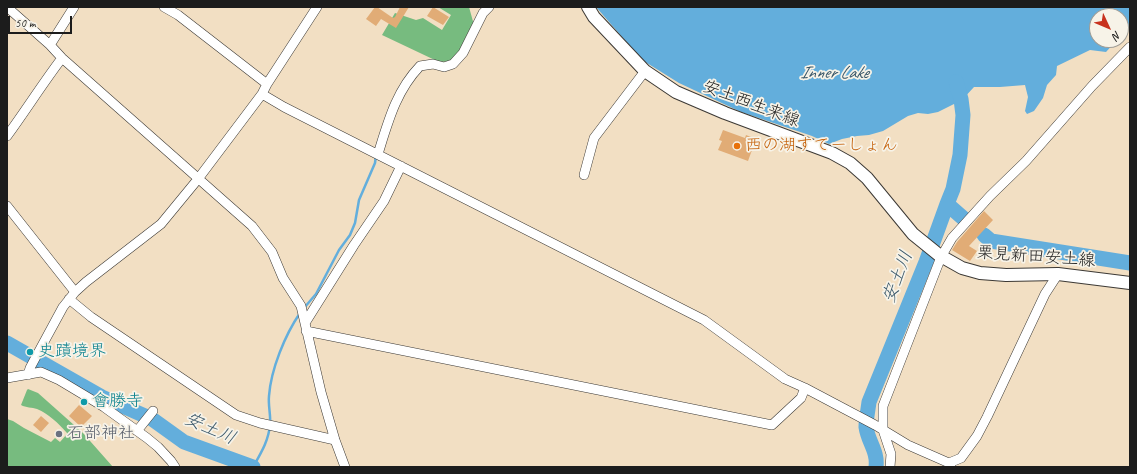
<!DOCTYPE html>
<html>
<head>
<meta charset="utf-8">
<style>
	body { margin:0 }
	#map { position:relative; width:1137px; height:474px; overflow:hidden; background:#f2dfc3; font-family:Caveat,sans-serif }
	canvas { display:block }
	.frame { position:absolute; inset:0; border:8px solid #1c1c1c; pointer-events:none }
	.north { position:absolute; left:1089px; top:8px; width:40px; height:40px; box-sizing:border-box; background:#f7f3e8; border:1px solid #9f9d96; border-radius:50%; rotate:134deg; font-size:11px; font-weight:700; line-height:16px; text-align:center; color:#1c1c1c }
	.north::after { content:''; display:block; margin:auto; width:14px; height:18px; background:#c8321e; clip-path:polygon(50% 0,100% 100%,50% 72%,0 100%) }
	.scale { position:absolute; left:8px; top:16px; width:64px; height:18px; box-sizing:border-box; border:2px solid #1c1c1c; border-top:0; padding-left:5px; font-size:12px; line-height:14px; white-space:nowrap; color:#1c1c1c; -webkit-text-stroke:3px #f7f3e8; paint-order:stroke }
</style>
</head>
<body>
<div id="map">
<canvas width="1137" height="474"></canvas>
<div class="frame"></div>
<div class="north">N</div>
<div class="scale">50 m</div>
</div>
<script>
const ctx = document.querySelector('canvas').getContext('2d');
ctx.lineJoin = 'round';
function fill(path, color) { ctx.fillStyle = color; ctx.fill(path, 'evenodd'); }
function trace(path, color, width, dash) { ctx.strokeStyle = color; ctx.lineWidth = width; ctx.lineCap = dash ? 'butt' : 'round'; ctx.setLineDash(dash || []); ctx.stroke(path); }
function drawText(font, color, halo, rows, align = 'center') {
  ctx.font = font + ' Caveat,"Klee One",sans-serif'; ctx.lineWidth = 3.5; ctx.setLineDash([]); ctx.textBaseline = 'middle'; ctx.strokeStyle = halo; ctx.fillStyle = color; for (const [text, x, y, turn = 0] of rows) {
    ctx.save(); ctx.translate(x, y); ctx.rotate((+turn || 0) * Math.PI / 180); ctx.textAlign = isNaN(turn) ? turn : align; if (halo) ctx.strokeText(text, 0, 0); ctx.fillText(text, 0, 0); ctx.restore();
  }
}
fill(new Path2D(`
	M438,7H469L474,25L462,51L452,61L439,62L382,35L395,13L416,20L423,18L442,30L451,15Z
	M28,389L38,393L83,433L113,467H7V419L13,421L24,428L51,442L55,438L60,442L67,434V433C58,423 49,414 37,409C32,407 26,408 21,405L27,390Z`), '#77bb7f');
fill(new Path2D(`
	M596,7H1130V26L1121,36V16H1097V40H1117L1106,52L1090,50L1057,66L1056,75L1047,85L1043,98L1034,111L1027,114L1025,111L1028,97L1025,85L1000,87H974L962,100L938,112L928,114L918,113L908,116L883,131L869,135L857,136L842,139L829,144L812,136L741,112L679,83L642,60Z`), '#63aedc');
trace(new Path2D(`
	M304,308L316,294L339,250L350,235L355,223L359,200L375,163L376,155
	M253,467C261,453 269,440 270,424C271,415 268,406 269,396C271,369 285,335 300,313`), '#63aedc', 2.5);
trace(new Path2D(`
	M947,204L963,218
	M984,235L991,241L1130,263
	M7,343L102,397L152,419L184,442L253,467
	M876,467C878,451 868,442 866,427C866,420 868,410 869,402L926,262L947,204L953,189L960,155L963,115L961,99L956,82`), '#63aedc', 15);
fill(new Path2D(`
	M375,7H377L393,18L395,17L400,7H409L396,28L381,19L376,26L366,19Z
	M433,7L449,17L443,25L427,16Z
	M723,130L745,138L746,135L756,139L748,161L718,150L722,141L719,140Z
	M984,211L993,220L969,246L977,251L970,261L952,250L957,242Z
	M79,405L92,416L81,427L69,416Z
	M41,416L49,423L41,432L33,425Z`), '#e1ac76');
const street = new Path2D(`
	M7,7L50,45
	M74,7L50,45L62,58L252,226L272,252L283,278L301,306L321,392L335,440L345,467
	M164,7L178,15L267,84
	M262,94L284,107L704,320L785,379L805,388L875,425L908,445L949,463L951,467
	M7,136C26,110 43,83 62,58
	M378,154C388,122 396,91 420,66L433,64L444,67L453,64L463,53L483,13L489,7
	M584,175L594,138L645,71
	M7,206L75,292
	M69,299L91,317L236,415L260,423L335,440
	M305,323L354,245L384,201L401,166
	M306,331L772,425L801,398L805,388
	M28,375L30,368L38,353L63,307L75,292L86,282L161,224L198,179L262,94L267,84L317,7
	M7,378L41,372L59,380L104,407L147,438L158,447L171,461L175,467
	M137,431L153,411
	M949,463L961,458L977,436L987,417L1045,294L1058,274
	M890,467L891,454L883,430V406L941,257L952,238L990,196L1026,161L1092,86L1130,47`);
const secondary = new Path2D(`
	M588,7L594,17L645,71L676,92L725,113L832,153L850,163L867,178L913,234L939,255L962,268L980,273L1006,275L1058,274L1130,283`);
trace(street, '#3c3935', 10);
trace(secondary, '#3c3935', 14);
trace(street, '#fff', 9);
trace(secondary, '#fff', 12);
for (const [x, y, r, color] of [
	[737,146,4,"#e8710a"],
	[30,352,4,"#0f9aa8"],
	[84,402,4,"#0f9aa8"],
	[59,434,4,"#6b7280"]
]) { const dot = new Path2D(); dot.arc(x, y, r, 0, 2 * Math.PI); ctx.fillStyle = color; ctx.fill(dot); trace(dot, '#f7f3e8', 1.5); }
drawText('17px', '#1c1c1c', '#f7f3e8', [
	["安土西生来線",751,104,21],
	["栗見新田安土線",1036,257,4]
]);
drawText('17px', '#c56008', '#f7f3e8', [
	["西の湖すてーしょん",745,146]
], 'left');
drawText('17px', '#0d838f', '#f7f3e8', [
	["史蹟境界",38,352],
	["會勝寺",92,402]
], 'left');
drawText('17px', '#5b616d', '#f7f3e8', [
	["石部神社",67,434]
], 'left');
drawText('italic 18px', '#385669', '#f7f3e8', [
	["Inner Lake",834,73],
	["安土川",898,277,-69],
	["安土川",210,429,24]
]);
</script>
</body>
</html>
